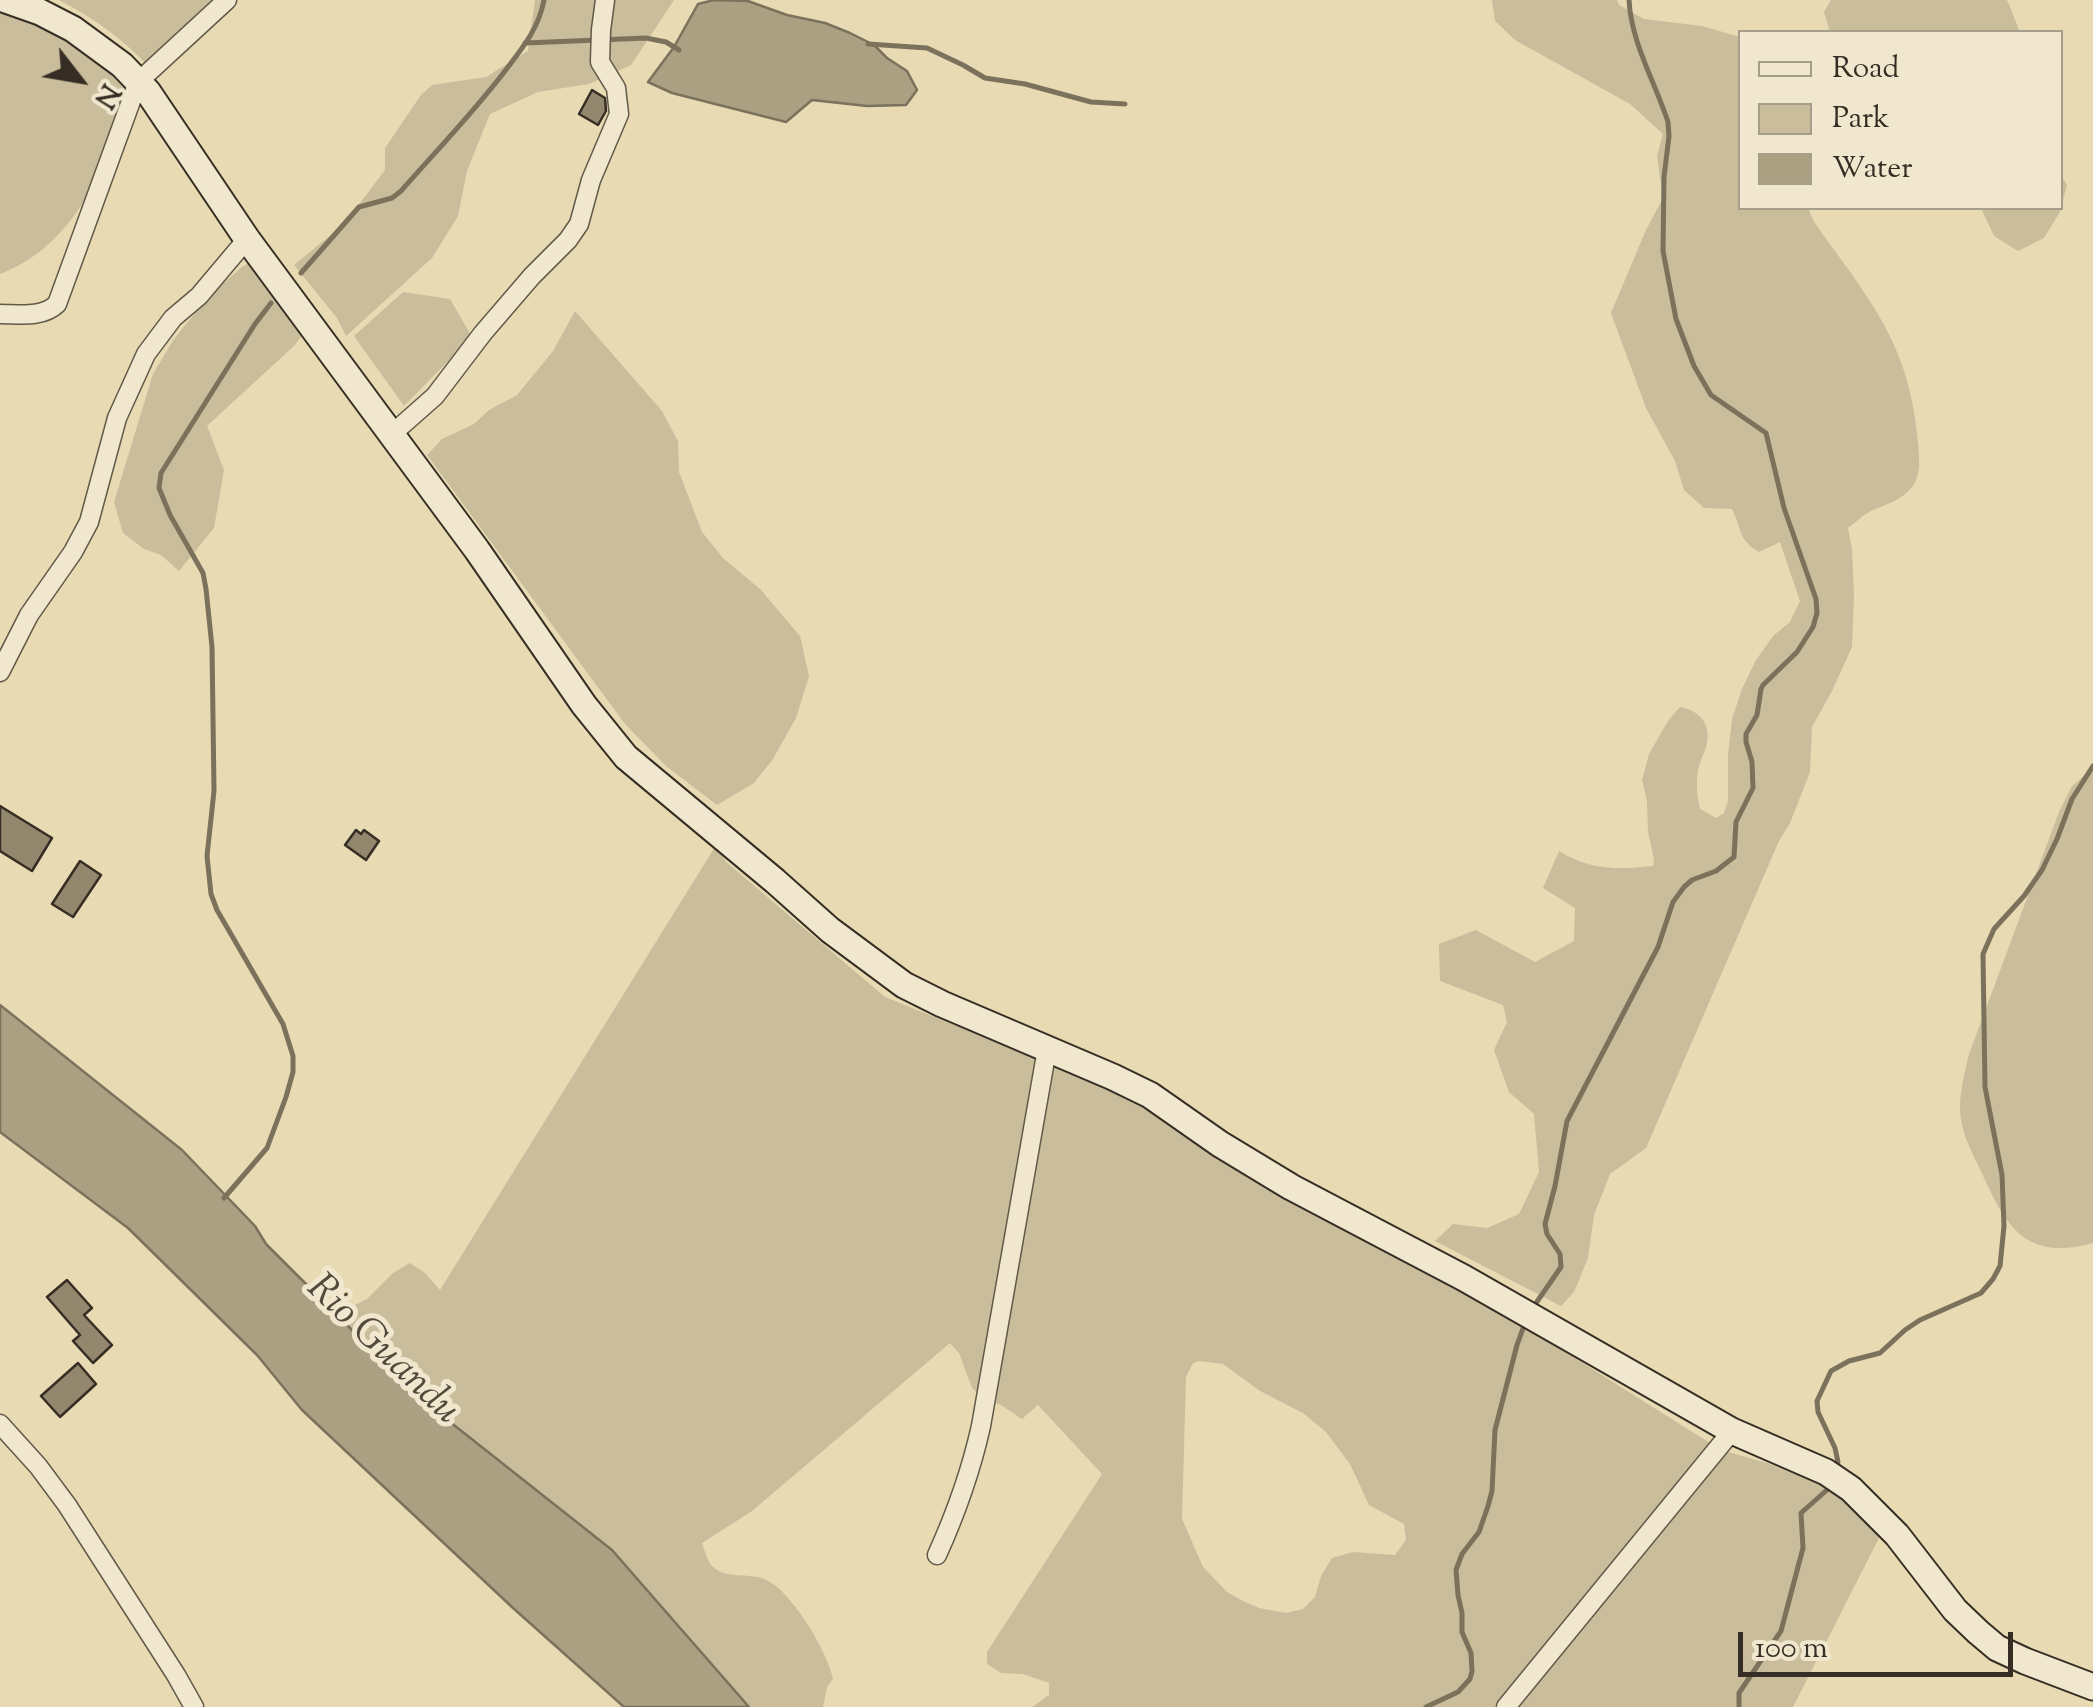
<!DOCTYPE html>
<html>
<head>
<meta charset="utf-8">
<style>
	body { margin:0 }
	#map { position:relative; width:2093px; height:1707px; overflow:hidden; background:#e8dab3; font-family:"Sorts Mill Goudy",serif }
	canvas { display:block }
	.legend { position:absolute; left:1738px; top:30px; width:325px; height:180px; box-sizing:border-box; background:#f0e7ce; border:2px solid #a69d8a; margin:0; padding:12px 18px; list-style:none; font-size:30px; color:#362e24 }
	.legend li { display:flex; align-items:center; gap:20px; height:50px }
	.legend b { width:50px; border:2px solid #a69d8a }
	.north { position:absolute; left:30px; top:30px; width:100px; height:100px; -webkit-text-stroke:8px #f0e7ce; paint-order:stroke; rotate:121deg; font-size:28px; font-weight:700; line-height:40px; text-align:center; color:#362e24 }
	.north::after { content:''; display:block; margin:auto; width:35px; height:45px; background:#362e24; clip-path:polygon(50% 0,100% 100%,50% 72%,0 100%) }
	.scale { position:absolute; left:1738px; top:1632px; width:275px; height:45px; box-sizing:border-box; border:5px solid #362e24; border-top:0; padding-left:12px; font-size:30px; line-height:35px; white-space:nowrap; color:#362e24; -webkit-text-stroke:8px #f0e7ce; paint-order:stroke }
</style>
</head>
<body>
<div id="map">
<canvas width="2093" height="1707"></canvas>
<ul class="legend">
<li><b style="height:12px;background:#f0e7ce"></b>Road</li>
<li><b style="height:28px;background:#cabd9b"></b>Park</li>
<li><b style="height:28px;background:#aba082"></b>Water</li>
</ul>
<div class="north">N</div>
<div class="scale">100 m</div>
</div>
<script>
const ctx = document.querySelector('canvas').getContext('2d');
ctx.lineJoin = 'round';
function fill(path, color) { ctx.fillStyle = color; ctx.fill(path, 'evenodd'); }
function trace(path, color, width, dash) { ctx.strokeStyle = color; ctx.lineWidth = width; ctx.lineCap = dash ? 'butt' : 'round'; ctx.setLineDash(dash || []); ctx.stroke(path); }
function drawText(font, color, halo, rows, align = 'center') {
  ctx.font = font + ' "Sorts Mill Goudy",serif'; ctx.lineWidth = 10; ctx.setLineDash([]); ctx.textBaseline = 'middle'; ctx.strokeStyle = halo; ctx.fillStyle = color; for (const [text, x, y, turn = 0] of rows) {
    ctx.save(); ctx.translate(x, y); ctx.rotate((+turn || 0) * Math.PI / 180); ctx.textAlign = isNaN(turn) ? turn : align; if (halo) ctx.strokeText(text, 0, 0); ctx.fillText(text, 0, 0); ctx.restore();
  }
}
fill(new Path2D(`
	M59,0H231L150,68C123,39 94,18 59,0Z
	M535,0H674L631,65L589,84L538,92L490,114L467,171L458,216L432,258L346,336L337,318L294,265L344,224L385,170V148L421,95L432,85L486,77L528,51Z
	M1492,0H1617L1619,5L1644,19L1702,26L1740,37V208H1808L1814,222C1866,295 1908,341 1917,434C1918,447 1922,468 1916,480C1907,499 1889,503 1873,510C1864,514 1856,522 1848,528L1852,549L1854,597L1852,647L1832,691L1812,727L1810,772L1790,823L1779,841L1646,1148L1610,1174L1594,1215L1588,1258L1574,1292L1561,1306L1435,1241L1453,1224L1487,1228L1519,1214L1539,1172L1534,1114L1509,1092L1494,1050L1507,1022L1503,1005L1440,981L1439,944L1476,930L1535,962L1574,941L1575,908L1543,888L1559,851C1590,870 1618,870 1653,866L1654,859L1648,832L1647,801L1642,780L1649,754L1668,721L1680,707C1698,710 1711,723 1707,742C1706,751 1701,758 1699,766C1695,781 1697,794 1700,809L1716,818L1724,813L1728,801V754L1732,719L1742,689L1756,660L1773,636L1790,622L1800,601L1780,542L1759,552C1738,540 1742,529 1732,509L1704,508L1684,490L1675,461L1646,408L1611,313L1646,230L1663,198L1657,156L1663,134L1630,104L1515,40L1495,21Z
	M1831,0H2007L2020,32H1830L1824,12Z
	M0,9L29,18L84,46L134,93C106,164 77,245 0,274Z
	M2061,175L2067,185L2060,212L2044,238L2018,251L1994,236L1981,208H2060Z
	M254,261L308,327L295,345L207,426L224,470L214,528L179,571L161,555L144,549L123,533L114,502L153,374L174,339L208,297L243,266Z
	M403,292L450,299L472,337L404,406L354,336Z
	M575,311L662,411L678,441L679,472L702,532L723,558L761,590L800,636L809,676L796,718L773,759L754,783L717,805L666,766L625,724L427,455L442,439L474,424L489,410L517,395L553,351Z
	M2093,768V1243C2022,1263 2004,1222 1979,1167C1970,1148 1960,1130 1960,1108C1960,1090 1965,1072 1969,1054L2059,812L2072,786Z
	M718,842L725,861L885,997L1097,1083L1146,1107L1294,1205L1392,1249L1570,1355L1721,1450L1767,1463L1822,1485L1850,1502L1880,1536L1793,1707H1032L1049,1695V1683L1023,1674L1001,1673L987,1664V1652L1102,1474L1038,1405L1022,1419L1001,1405L984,1399L972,1388L959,1353L950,1343L752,1511L702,1543C704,1549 707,1559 711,1565C726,1582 752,1570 770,1582C794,1596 828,1653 833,1679L827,1687L823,1707H749L612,1550L421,1399L337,1314L367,1299L393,1273L410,1263L425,1273L440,1290ZM1199,1361L1223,1364L1260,1391L1303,1413L1326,1432L1350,1464L1369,1505L1404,1524L1406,1540L1395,1555L1353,1552L1332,1558L1321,1576L1315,1597L1303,1609L1286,1613L1259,1608L1243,1601L1227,1592L1203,1567L1182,1519L1186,1377L1193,1363Z`), '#cabd9b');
const water = new Path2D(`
	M714,0L748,1L787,15L825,23L850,33L874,45L887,58L907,71L917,90L906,105L867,106L812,100L786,122L672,93L648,82L674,47L698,4Z
	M0,1005L182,1150L255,1226L266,1244L421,1399L612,1550L749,1707H624L513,1608L302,1410L257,1355L128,1228L0,1132Z`);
fill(water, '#aba082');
trace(water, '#7c725c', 2.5);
trace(new Path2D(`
	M525,43L646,38L666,42L679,50
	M868,44L927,48L963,65L985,78L1025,84L1091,102L1125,104
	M301,273L359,207L392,198L401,191C437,150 475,111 508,67C524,46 539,27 544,0
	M224,1198L267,1148L286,1097L293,1072V1056L283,1024L217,910L211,894L207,856L214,791L212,647L206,589L203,573L170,515L159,488L161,473L255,324L271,303
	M1534,1306L1561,1267L1560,1254L1547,1234L1545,1224L1555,1186L1567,1121L1658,947L1673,902L1684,887L1692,880L1716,871L1734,857L1736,822L1753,788L1752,762L1746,742V734L1757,715L1761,689L1763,685L1797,652L1813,627L1817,613L1816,599L1784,508L1766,433L1711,395L1694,366L1676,319L1663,251L1664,177L1669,136L1668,122C1655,82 1631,42 1629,0
	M1838,1462L1835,1448L1818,1412L1817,1401L1831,1371L1849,1361L1880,1353L1905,1330L1920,1320L1981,1293L1993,1279L2000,1266L2004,1226L2002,1175L1985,1087L1983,954L1994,929L2024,896L2042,870L2057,839L2072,799L2093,766
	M1426,1707L1458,1692L1470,1679L1472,1671L1471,1653L1462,1632V1613L1458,1595L1456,1570L1462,1554L1479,1532L1488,1506L1492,1491L1495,1430L1517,1345L1526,1320
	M1739,1707V1693L1781,1631L1803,1548L1801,1513L1828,1489`), '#7c725c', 5);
const building = new Path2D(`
	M592,90L605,98L606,111L598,125L579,114Z
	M0,806L52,838L32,871L0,851Z
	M356,830L361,834L364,830L379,841L366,860L345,845Z
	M80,861L101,875L73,917L52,904Z
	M67,1280L92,1308L84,1315L112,1345L93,1363L73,1341L80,1335L47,1297Z
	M78,1363L96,1384L60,1417L41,1396Z`);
fill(building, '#93876e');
trace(building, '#362e24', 2.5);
const minor = new Path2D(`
	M0,314C20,314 42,318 57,304L138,82L227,0
	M392,434L435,396L483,333L532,276L568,240L579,224L591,180L619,114L616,88L600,62L601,30L605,0
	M0,672L29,615L73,552L89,522L117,418L146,354L173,318L199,296L247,239
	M0,1424L38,1466L67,1505L176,1675L194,1707
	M937,1555C956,1513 971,1471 981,1426L1047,1049
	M1506,1707L1732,1431`);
const secondary = new Path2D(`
	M6,0L40,12L73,29L122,65L148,92L247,239L477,550L584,705L626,757L775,881L830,930L904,985L942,1004L1113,1077L1150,1095L1220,1144L1291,1187L1464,1278L1732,1431L1826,1472L1851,1489L1897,1535L1955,1610L1978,1632L1997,1648L2025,1661L2093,1687`);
trace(minor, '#625948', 21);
trace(secondary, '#362e24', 29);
trace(minor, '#f0e7ce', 18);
trace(secondary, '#f0e7ce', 25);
drawText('italic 40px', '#534a3c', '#f0e7ce', [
	["Rio Guandu",381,1352,44]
]);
</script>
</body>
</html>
